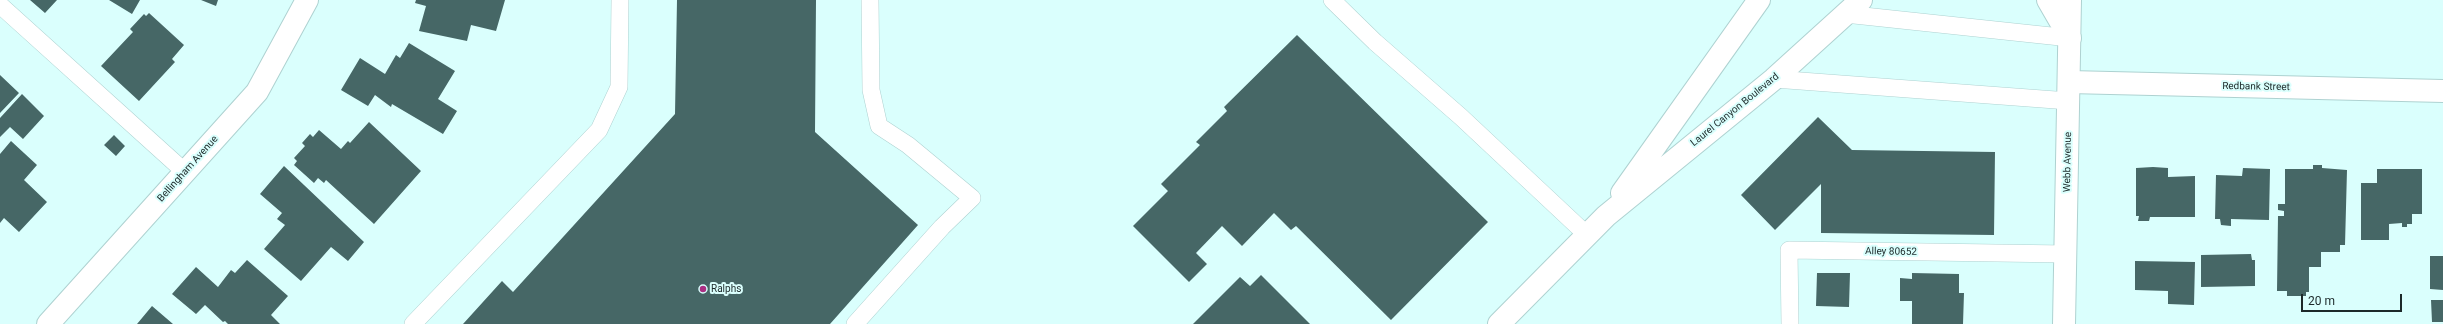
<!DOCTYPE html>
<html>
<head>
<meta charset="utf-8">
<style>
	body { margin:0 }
	#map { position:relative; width:2443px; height:324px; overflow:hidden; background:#dafffd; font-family:Roboto,sans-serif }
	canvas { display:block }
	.scale { position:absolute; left:2301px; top:294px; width:101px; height:18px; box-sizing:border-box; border:2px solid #1c2929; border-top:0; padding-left:5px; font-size:12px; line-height:14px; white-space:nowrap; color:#1c2929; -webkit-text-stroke:3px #dafffd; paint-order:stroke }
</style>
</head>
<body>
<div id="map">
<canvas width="2443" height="324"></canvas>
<div class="scale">20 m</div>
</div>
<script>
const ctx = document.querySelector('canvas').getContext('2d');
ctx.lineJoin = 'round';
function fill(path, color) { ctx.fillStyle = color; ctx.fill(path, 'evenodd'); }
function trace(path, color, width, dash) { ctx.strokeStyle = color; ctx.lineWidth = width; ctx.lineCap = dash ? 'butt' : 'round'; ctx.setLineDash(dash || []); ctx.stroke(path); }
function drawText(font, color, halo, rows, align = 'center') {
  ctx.font = font + ' Roboto,sans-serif'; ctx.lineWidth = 4; ctx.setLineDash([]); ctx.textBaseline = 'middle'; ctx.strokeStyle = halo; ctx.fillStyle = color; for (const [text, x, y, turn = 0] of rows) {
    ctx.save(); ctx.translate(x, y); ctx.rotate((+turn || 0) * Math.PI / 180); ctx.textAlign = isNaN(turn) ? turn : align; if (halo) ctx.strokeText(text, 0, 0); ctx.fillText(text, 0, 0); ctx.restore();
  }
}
fill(new Path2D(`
	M30,0H57L45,13Z
	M109,0H140L132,14Z
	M201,0H218L216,6Z
	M416,0H505L496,31L471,25L467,41L419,31L426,6L415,3Z
	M677,0H816L815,132L918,225L830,324H463L502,281L513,292L675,114Z
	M149,13L184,45L172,59L175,62L139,101L101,66L133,32L130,29L144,14L146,16Z
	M1297,35L1488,222L1391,320L1296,226L1291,230L1274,213L1242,246L1222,226L1196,253L1207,264L1189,282L1133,226L1168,191L1161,184L1200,145L1196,142L1227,111L1224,107Z
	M409,43L455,71L438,99L457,111L443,134L392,104L391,107L375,95L368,106L341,90L360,58L385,74L396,55L400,58Z
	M0,75L19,93L0,113Z
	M22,94L44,116L23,139L10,127L0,137V118Z
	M1818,117L1852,150L1995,152L1994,235L1821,233V184L1775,230L1741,195Z
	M369,122L421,171L374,224L326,180L324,183L318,178L314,183L294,165L297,161L294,158L305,146L302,143L310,134L313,137L319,130L341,149L348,141L350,143Z
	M114,135L125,146L116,156L104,145Z
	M11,141L37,165L24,180L47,202L19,232L4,218L0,223V154Z
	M2313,165H2322V168L2347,170L2345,245H2340V252H2321V267H2309V292H2306V296H2287V291H2277L2278,216H2284V211L2278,210V204H2285V169H2313Z
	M284,166L364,242L348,261L331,247L301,281L264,249L285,225L277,219L282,213L260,194Z
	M2153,167L2168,168V177L2195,176V217H2150L2149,221H2138L2139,216H2136V168Z
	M2243,168L2270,169L2269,220L2231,219V226L2221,225L2220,219H2215L2216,175L2242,176Z
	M2377,169H2422V214H2412V224H2407V227H2402V223L2389,224V240H2361V183H2377Z
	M2251,254L2252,260H2255V286L2201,287V255Z
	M2430,256H2443V290L2430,289Z
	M247,260L288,296L271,315L280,324H228L225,321L223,322L205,305L196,314L172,294L196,267L218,287L231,270L235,273Z
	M2135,261L2195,262L2194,305L2168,304V291L2135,290Z
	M1817,273H1850L1849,307L1816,306Z
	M1912,273L1959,274V293H1964L1963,324H1912V301H1900V278L1912,279Z
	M1261,275L1310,324H1193L1240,277L1250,286Z
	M2431,300H2443V322H2432Z
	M152,306L173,324H137Z`), '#466766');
const service = new Path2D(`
	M1332,0L1375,42L1461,117L1587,235
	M0,5L185,172
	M1845,14L2070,38
	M1774,79L2069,101
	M413,324L599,130L619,87L620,0
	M855,324L942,227L972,198L908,145L879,126L871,90L870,0
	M1790,324L1789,250L2066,254`);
const minor = new Path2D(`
	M2069,82L2443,91
	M48,324L257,92L307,0`);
const tertiary = new Path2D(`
	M2064,324L2070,0`);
const primary = new Path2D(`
	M2048,0L2070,38
	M1622,193L1759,0
	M1499,324L1606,216L1774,79L1861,0`);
trace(service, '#aed2d1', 18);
trace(minor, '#aed2d1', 24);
trace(tertiary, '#aed2d1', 24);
trace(primary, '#aed2d1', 24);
trace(service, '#fff', 17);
trace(minor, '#fff', 22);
trace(tertiary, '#fff', 22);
trace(primary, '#fff', 22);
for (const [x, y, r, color] of [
	[703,289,4,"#aa2f83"]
]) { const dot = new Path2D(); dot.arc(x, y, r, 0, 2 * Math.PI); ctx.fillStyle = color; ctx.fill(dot); trace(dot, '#dafffd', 1.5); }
drawText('10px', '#1c2929', '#dafffd', [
	["Redbank Street",2256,87,1],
	["Laurel Canyon Boulevard",1735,110,-39],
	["Webb Avenue",2068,162,-89],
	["Bellingham Avenue",188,169,-48],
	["Alley 80652",1891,252,1]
]);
drawText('10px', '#1c2929', '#dafffd', [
	["Ralphs",711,289]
], 'left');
</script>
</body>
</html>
